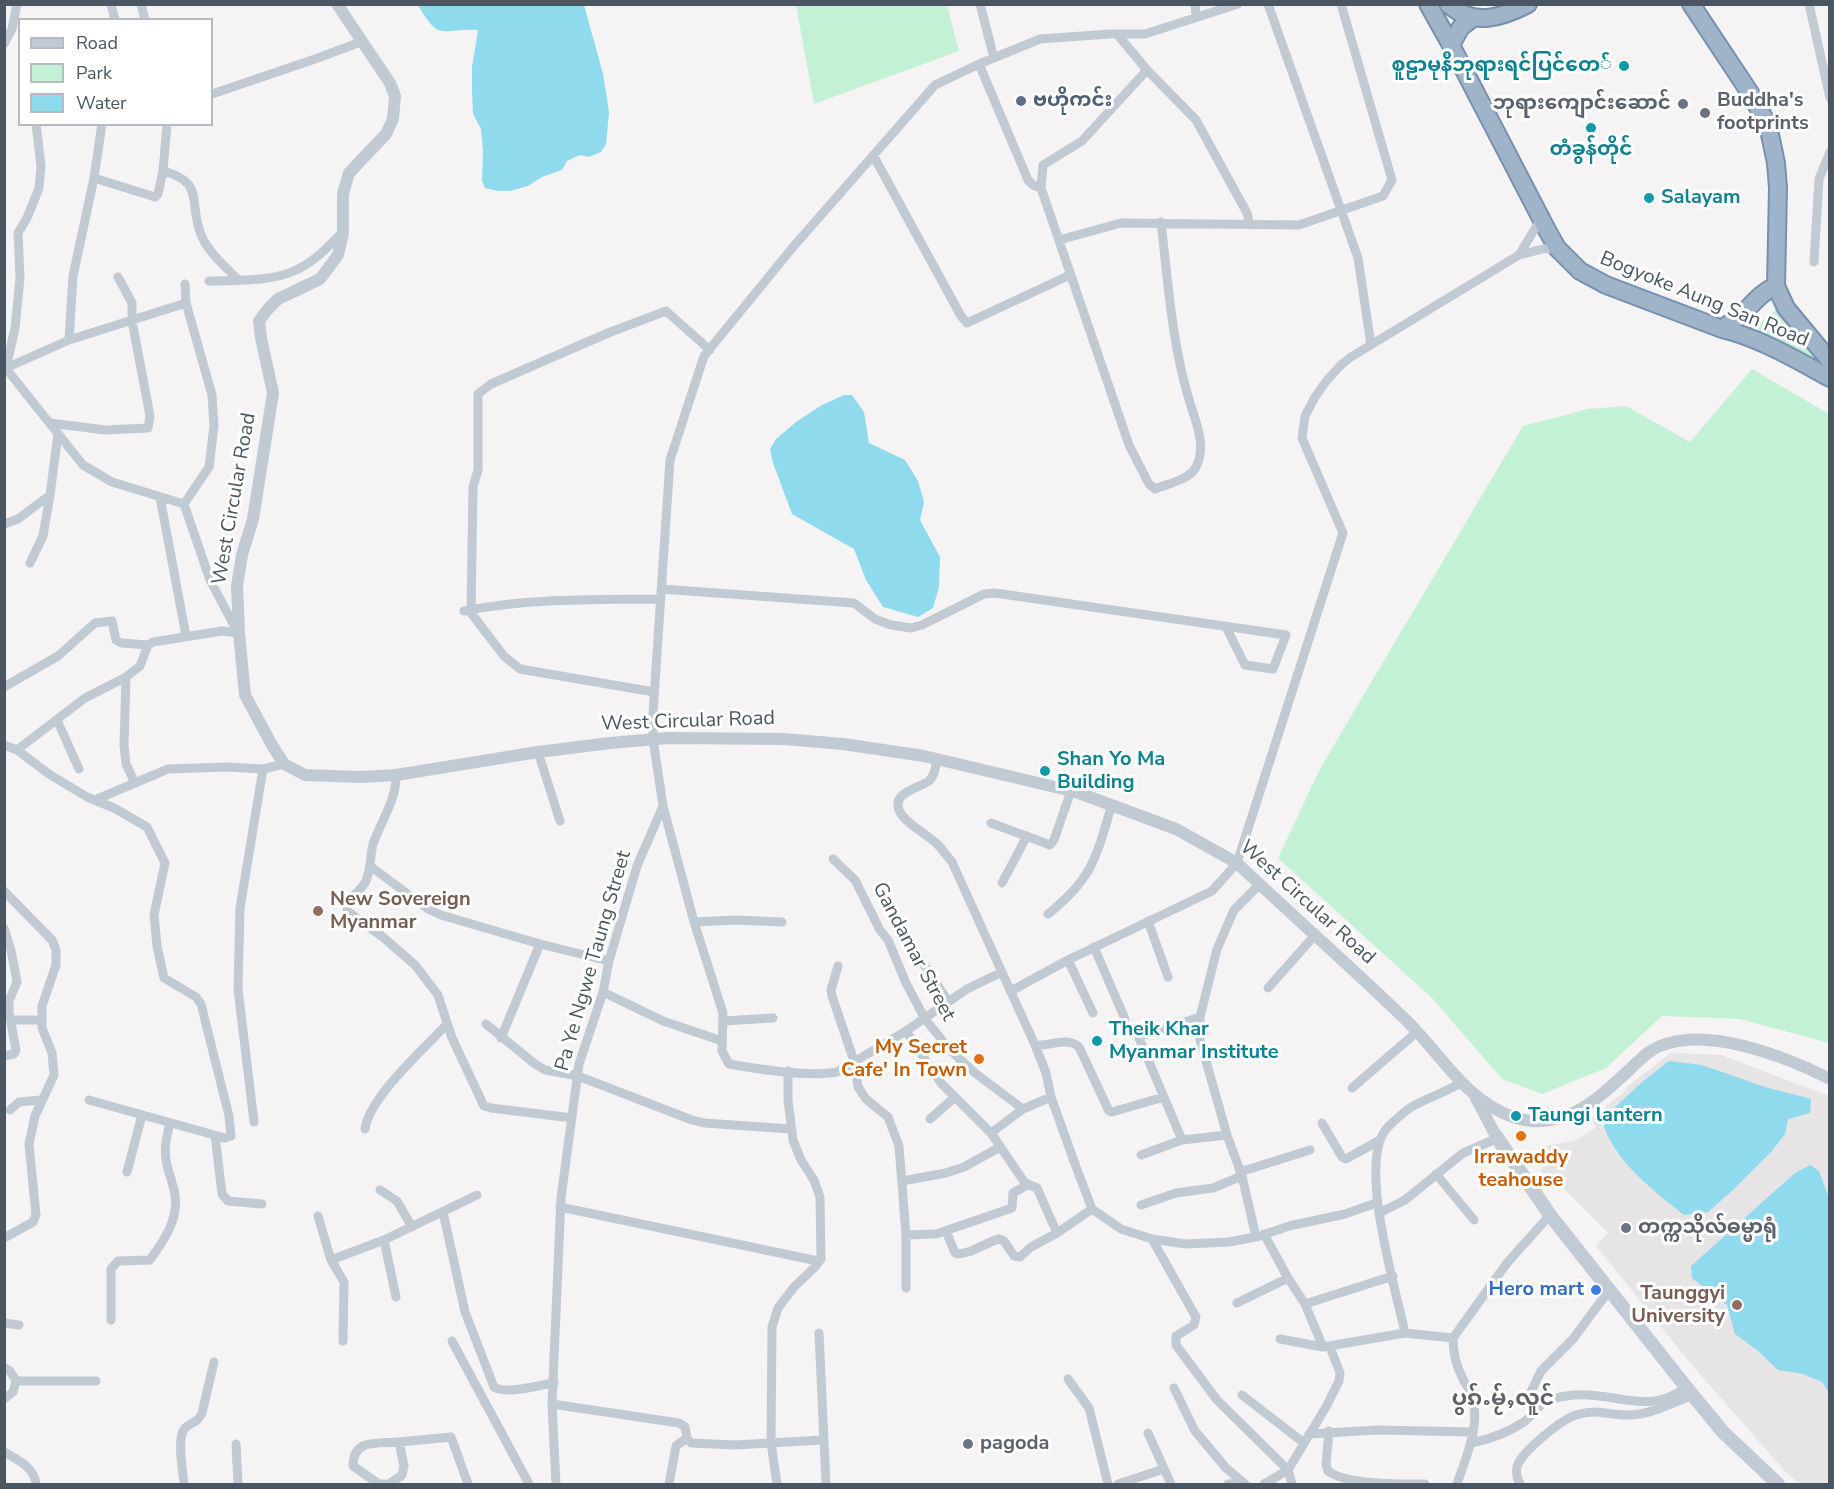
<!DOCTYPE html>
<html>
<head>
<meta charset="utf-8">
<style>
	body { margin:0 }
	#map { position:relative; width:1834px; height:1489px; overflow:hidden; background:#f5f3f3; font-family:"Nunito Sans",sans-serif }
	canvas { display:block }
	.frame { position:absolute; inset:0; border:6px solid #4a5661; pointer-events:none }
	.legend { position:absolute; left:18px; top:18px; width:195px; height:108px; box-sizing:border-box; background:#fff; border:2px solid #b7bbc0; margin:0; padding:8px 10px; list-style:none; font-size:18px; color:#4a5661 }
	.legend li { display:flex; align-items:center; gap:12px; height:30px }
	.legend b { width:30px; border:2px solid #b7bbc0 }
</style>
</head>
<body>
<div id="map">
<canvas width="1834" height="1489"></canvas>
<div class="frame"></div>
<ul class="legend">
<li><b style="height:8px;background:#c1cbd6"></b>Road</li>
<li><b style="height:16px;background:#c3f1d5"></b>Park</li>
<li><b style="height:16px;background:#90daee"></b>Water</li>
</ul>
</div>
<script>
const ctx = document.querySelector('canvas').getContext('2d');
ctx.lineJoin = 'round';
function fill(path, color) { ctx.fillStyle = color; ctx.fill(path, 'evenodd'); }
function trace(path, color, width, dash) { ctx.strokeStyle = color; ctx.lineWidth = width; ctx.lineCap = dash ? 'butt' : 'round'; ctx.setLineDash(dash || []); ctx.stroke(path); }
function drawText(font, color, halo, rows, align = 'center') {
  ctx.font = font + ' "Nunito Sans","Noto Sans Myanmar",sans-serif'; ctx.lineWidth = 6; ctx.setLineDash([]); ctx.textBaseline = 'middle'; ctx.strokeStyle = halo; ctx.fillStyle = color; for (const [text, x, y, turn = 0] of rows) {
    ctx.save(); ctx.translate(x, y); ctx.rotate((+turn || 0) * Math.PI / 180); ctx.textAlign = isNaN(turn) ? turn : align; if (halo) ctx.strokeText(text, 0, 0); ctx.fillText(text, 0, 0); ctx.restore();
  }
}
fill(new Path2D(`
	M1671,1053L1721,1055L1829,1096V1484H1800L1784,1470L1691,1364L1596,1246L1608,1233L1562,1187L1554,1190L1540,1170L1550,1163L1539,1147L1574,1141L1595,1128L1592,1117L1623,1093L1628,1086Z`), '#e6e4e5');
fill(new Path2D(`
	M796,5H947L959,51L814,104Z
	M1778,304L1821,361L1777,341L1741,331C1754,325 1772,319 1778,304Z
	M1752,369L1829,414V1043L1740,1019L1662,1016L1606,1068L1542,1094L1502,1079L1433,999L1278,858L1321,767L1523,426L1588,409L1626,406L1690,442Z`), '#c3f1d5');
fill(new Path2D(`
	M418,5H584L603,74L607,99L609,113L606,144L601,152L589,157L580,155L567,161L562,170L542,177L528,186L510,191H498L485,188L482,181L483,151L481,129L473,114L472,91V67L478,30C441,28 440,43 418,5Z
	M844,395H852L864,412L869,443L905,460L918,481L924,502L920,520L940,557L939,587L933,608L918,617L883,607L866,580L854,549L792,514L773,463L770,449L776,439L796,422L822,405Z
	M1669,1061L1702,1065L1765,1087L1811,1099L1810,1113L1788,1119L1785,1134L1771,1152L1732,1191L1708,1212L1684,1215C1654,1191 1618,1164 1604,1127L1608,1114L1642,1082Z
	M1810,1165L1819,1171L1829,1198V1393L1822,1382L1803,1374L1778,1370L1757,1350L1735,1334L1727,1305L1692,1278L1691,1266L1795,1173Z`), '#90daee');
const trunk = new Path2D(`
	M1428,4L1451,45L1547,230L1557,248L1580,271L1606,285L1722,329C1760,338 1795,359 1830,378
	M1448,4C1474,27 1501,18 1528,4
	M1691,4L1750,93L1768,125L1776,163L1778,188L1776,286L1786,308L1830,361
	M1451,45L1461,27L1473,18
	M1722,329C1728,324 1736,320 1742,314C1753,304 1761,292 1776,286`);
trace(trunk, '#7690ad', 20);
trace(new Path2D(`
	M111,4L115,20
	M141,4L145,20
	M980,4L994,58
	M1195,4L1196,17
	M1268,4L1358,258L1371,345
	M1809,4L1830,98
	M1117,34L1147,70L1196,120L1247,213L1250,225
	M4,44L12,29L17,4
	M979,64L1028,180L1033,185L1041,188L1129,445L1149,484L1155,489C1169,483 1191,480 1197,465C1206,445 1196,422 1190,403C1172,345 1168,282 1161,222
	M212,94L318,58L363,41
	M873,155L961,316L967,323L1070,275
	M163,171C207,183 187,203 202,237C210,254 226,267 238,280
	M94,178L155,197L158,194L163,171L167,124
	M1041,188L1043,165L1082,141L1147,70
	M1059,240L1121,223L1299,225L1383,196L1392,180L1341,4
	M1519,255L1541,219
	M1814,262L1819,179L1830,152
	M209,281C236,280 269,282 294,271C313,263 328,247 342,233
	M69,340L73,276L94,178L102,124
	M4,366L83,465L112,482L184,504L210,580L237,631
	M6,368L15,328L20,278L18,233L27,218L39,188L41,166L36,124
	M6,368L69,340L186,303
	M50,423L105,430L148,428L150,416L132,321V303L118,277
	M160,497L186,636
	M184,504L209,467L214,426L212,395L186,303L185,284
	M4,524L18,519L50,495L58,434
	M30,563L43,536L50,495
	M661,589L854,603L875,619L891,625L911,628L922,625L984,594L995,593L1286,635L1273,669L1245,665L1226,627
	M464,611C528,598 595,600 660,599
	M126,677L124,745L126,764L135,783
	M4,687L58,656L95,623L112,621L116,640L121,643L148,645
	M654,692L520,669L504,656L471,613L473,487L478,470V394L491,384L608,333L666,311L710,350
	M57,720L79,769
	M4,745L17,750L49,774L87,797L114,808L147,827L165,863L154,915L157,946L164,978L196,997L201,1004L229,1116L231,1136L225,1138L89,1100
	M17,750L85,698L126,677L140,666L148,645L153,642L222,631L239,633
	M538,752L560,821
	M937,759C936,766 935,775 929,781C920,788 892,792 899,810C903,822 928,835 937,844C942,849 947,856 952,862L1035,1045L1046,1073L1051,1097L1075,1164L1092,1209L1121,1229L1152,1239L1185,1244L1229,1242L1260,1236L1289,1226L1345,1214L1376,1203
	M396,775C397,799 381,821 373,844C370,856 371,869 366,881C360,893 347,896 347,911L384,938L415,965L438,995L452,1038L484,1106L491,1108L572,1118
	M95,800L168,769L227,767L263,769L284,764
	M663,806L694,922L723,1013L722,1051L729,1064C757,1069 810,1077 837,1072L906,1031L967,989L1002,972
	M991,823L1050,845L1054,840L1071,791
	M833,859L855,880L880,930L888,940L906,983L925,1019L950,1050L975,1073L1023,1109L1051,1097
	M370,866L428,909L441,915L540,944L609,961
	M1002,883L1027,836
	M4,891L52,940L56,950V965L42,1006V1028L52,1053L54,1075L35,1116L29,1144L36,1215L33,1222L4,1238
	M1048,914C1093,878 1096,858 1112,804
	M1148,921L1168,977
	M694,922L736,920L782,922
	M4,928L11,950L17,982L9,1001V1012L16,1050L14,1054L4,1056
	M1094,947L1125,1019
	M917,954L948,1001
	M1068,960L1093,1013
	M838,966L831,990L832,996L854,1061L858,1087L866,1099L888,1117L899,1146L906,1235V1288
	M1268,988L1315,935
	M1011,991L1068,960L1212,891L1237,863L1343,533L1302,438L1305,416L1315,397L1327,380L1342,364L1351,357L1519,255L1543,249L1557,248
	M603,992L663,1021L722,1041
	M11,1020H42
	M723,1021L773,1018
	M486,1024L535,1064L545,1070L578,1076L692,1120L704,1123L791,1129
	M906,1031L941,1083L991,1133L1025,1183L1037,1188L1057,1233
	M501,1038L540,944
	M1035,1045C1049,1047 1066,1036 1079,1047L1109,1111L1112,1112L1164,1097
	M1352,1088L1418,1031
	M10,1110L19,1102L42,1100
	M930,1119L955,1097
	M254,1122L238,989L240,908L263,769
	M1322,1123L1342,1157L1346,1159L1380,1140
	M365,1129C370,1096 424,1049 447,1024
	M991,1133L1023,1109
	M215,1135L222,1194L228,1201L262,1204
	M1182,1140L1139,1038L1141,1036L1200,1017
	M1141,1155L1182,1140L1227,1135
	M127,1172L142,1115
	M1240,1172L1310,1150
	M1436,1174L1474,1220
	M902,1181L946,1173L964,1167L1000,1147
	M380,1190L397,1201L412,1227
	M1141,1205L1176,1193L1213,1188L1242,1176
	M560,1207L818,1261
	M443,1212L465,1312L494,1387C506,1395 539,1385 554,1383
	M1379,1215L1383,1211L1405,1200L1463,1153L1491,1141L1496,1136
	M318,1216L331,1260L344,1282L343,1341
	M946,1231L955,1253C967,1257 986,1242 999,1239L1004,1241L1014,1256L1020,1257L1031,1247L1057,1233L1092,1209
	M1264,1234L1288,1278L1305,1304L1323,1347
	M906,1235L936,1234L1012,1208L1013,1193L1027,1185
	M1256,1237L1242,1176L1227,1135L1200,1040V1017L1217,949L1234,910L1260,884
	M1152,1239L1196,1317L1194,1325L1176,1336V1345L1217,1400L1288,1470L1292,1484
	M384,1240L396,1297
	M331,1260L384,1240L477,1195
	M1237,1303L1288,1278
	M1305,1304L1393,1276
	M111,1320V1269L118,1261L150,1260C160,1246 173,1228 175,1210C178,1193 169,1177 166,1160C164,1147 167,1135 170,1123
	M4,1323L19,1325
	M819,1333L826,1484
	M1405,1333C1396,1290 1356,1159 1388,1127C1395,1120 1405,1111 1413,1106C1429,1097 1447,1092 1462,1082
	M1280,1339L1323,1347L1405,1333L1453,1338
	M452,1341L529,1484
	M4,1367L10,1371L16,1381L13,1392L4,1399
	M1068,1379L1089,1408L1108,1484
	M16,1381H96
	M1174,1388L1195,1431L1226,1468L1245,1484
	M1242,1395L1304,1443
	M1529,1396L1541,1371L1573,1339L1610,1289
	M552,1404L679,1423L685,1427L687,1438L691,1443L735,1445L823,1440
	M1329,1431L1326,1464L1328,1471C1346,1485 1401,1484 1425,1484
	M1148,1433L1171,1484
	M1309,1434L1377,1430L1473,1432
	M1471,1443C1490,1439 1506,1434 1522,1423C1529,1419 1533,1412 1539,1407C1547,1399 1563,1396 1574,1395C1615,1391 1648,1417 1686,1387
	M236,1444L238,1484
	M4,1452C18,1460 34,1467 36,1484
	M184,1484C183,1471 176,1438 185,1428C192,1421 197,1424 202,1413L214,1362
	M384,1484H379L353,1466C353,1438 378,1444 399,1442
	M389,1484L402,1475L404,1466L399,1442L451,1437L468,1484
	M556,1484L552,1404L561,1198L579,1064L603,992L609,961L637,866L663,806L653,739V713L670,460L704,356L793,247L935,85L979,64L1040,39L1110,34H1145L1238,4
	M669,1484L676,1446L687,1438
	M777,1484L771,1443L772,1327L778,1308L794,1287L814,1268L821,1259L820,1197L814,1180L801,1160L793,1140L788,1100V1071
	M1118,1484L1164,1469
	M1228,1484L1242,1483
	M1264,1484L1288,1470L1326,1407L1339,1381L1340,1373L1330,1347
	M1457,1484C1466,1457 1481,1425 1472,1396C1470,1390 1466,1385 1463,1379C1456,1366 1453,1353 1453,1338L1507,1263L1550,1215
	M1520,1484C1517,1479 1516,1473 1517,1467C1520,1453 1562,1419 1576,1415C1597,1408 1605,1415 1626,1415C1648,1416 1672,1403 1693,1395`), '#c1cad2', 9);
trace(new Path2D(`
	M337,4L390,83L395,96L393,119L386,134L349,173L343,194V233L338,255L320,279L278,299L268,309L259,321L261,338L273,393L253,519L242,555L237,586L239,633L245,695L272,745L284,764L305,775L360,777L396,775L538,752L610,743L669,738L784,739L843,744L924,756L1076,792L1176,829L1237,863C1293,916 1351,967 1406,1020C1440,1053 1466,1101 1513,1117C1561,1133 1596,1101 1628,1071C1638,1062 1647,1051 1660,1046C1708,1026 1787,1057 1830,1079
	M1476,1098L1496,1136`), '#c1cad2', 12);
trace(new Path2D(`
	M1496,1136L1550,1215L1686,1387L1723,1432L1778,1484`), '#c1cbd6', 14);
trace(trunk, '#9fb4c9', 16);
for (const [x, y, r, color] of [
	[1624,66,6,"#0f9aa8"],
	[1021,101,6,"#5c6f8a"],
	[1683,104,6,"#6b7280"],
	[1705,113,6,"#6b7280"],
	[1591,128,6,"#0f9aa8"],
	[1649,198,6,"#0f9aa8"],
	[1045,771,6,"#0f9aa8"],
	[318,911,6,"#8d6e63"],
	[1097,1041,6,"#0f9aa8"],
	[979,1059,6,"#e8710a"],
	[1516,1116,6,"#0f9aa8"],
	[1521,1136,6,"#e8710a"],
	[1626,1228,6,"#6b7280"],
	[1596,1290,6,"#3f7fe0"],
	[1737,1305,6,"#8d6e63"],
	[968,1444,6,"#6b7280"]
]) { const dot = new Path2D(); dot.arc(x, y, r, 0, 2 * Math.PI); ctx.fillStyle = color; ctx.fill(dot); trace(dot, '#fff', 2); }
drawText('bold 20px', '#0d838f', '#fff', [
	["စူဠာမုနိဘုရားရင်ပြင်တေ်",1612,66,"right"],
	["တံခွန်တိုင်",1591,150,"center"],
	["Salayam",1661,198],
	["Shan Yo Ma",1057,760],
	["Building",1057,783],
	["Theik Khar",1109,1030],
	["Myanmar Institute",1109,1053],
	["Taungi lantern",1528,1116]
], 'left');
drawText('bold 20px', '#4e5e75', '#fff', [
	["ဗဟိုကင်း",1033,101]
], 'left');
drawText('bold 20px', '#5b616d', '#fff', [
	["Buddha's",1717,101],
	["footprints",1717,124],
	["ဘုရားကျောင်းဆောင်",1671,104,"right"],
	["တက္ကသိုလ်ဓမ္မာရုံ",1638,1228],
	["pagoda",980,1444]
], 'left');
drawText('20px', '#4a5661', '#fff', [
	["Bogyoke Aung San Road",1704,300,22],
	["West Circular Road",235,499,-80],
	["West Circular Road",688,722,-2],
	["West Circular Road",1307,903,42],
	["Gandamar Street",913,952,62],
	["Pa Ye Ngwe Taung Street",594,961,-74]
]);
drawText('bold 20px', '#785e54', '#fff', [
	["New Sovereign",330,900],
	["Myanmar",330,923],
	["Taunggyi",1725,1294,"right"],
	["University",1725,1317,"right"]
], 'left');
drawText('bold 20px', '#c56008', '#fff', [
	["My Secret",967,1048],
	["Cafe' In Town",967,1071],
	["Irrawaddy",1521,1158,"center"],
	["teahouse",1521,1181,"center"]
], 'right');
drawText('bold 20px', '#366cbe', '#fff', [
	["Hero mart",1584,1290]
], 'right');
drawText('bold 22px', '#5f6368', '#fff', [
	["ပွၵ်ႉမႂ်ႇလူင်",1503,1400]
]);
</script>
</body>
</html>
